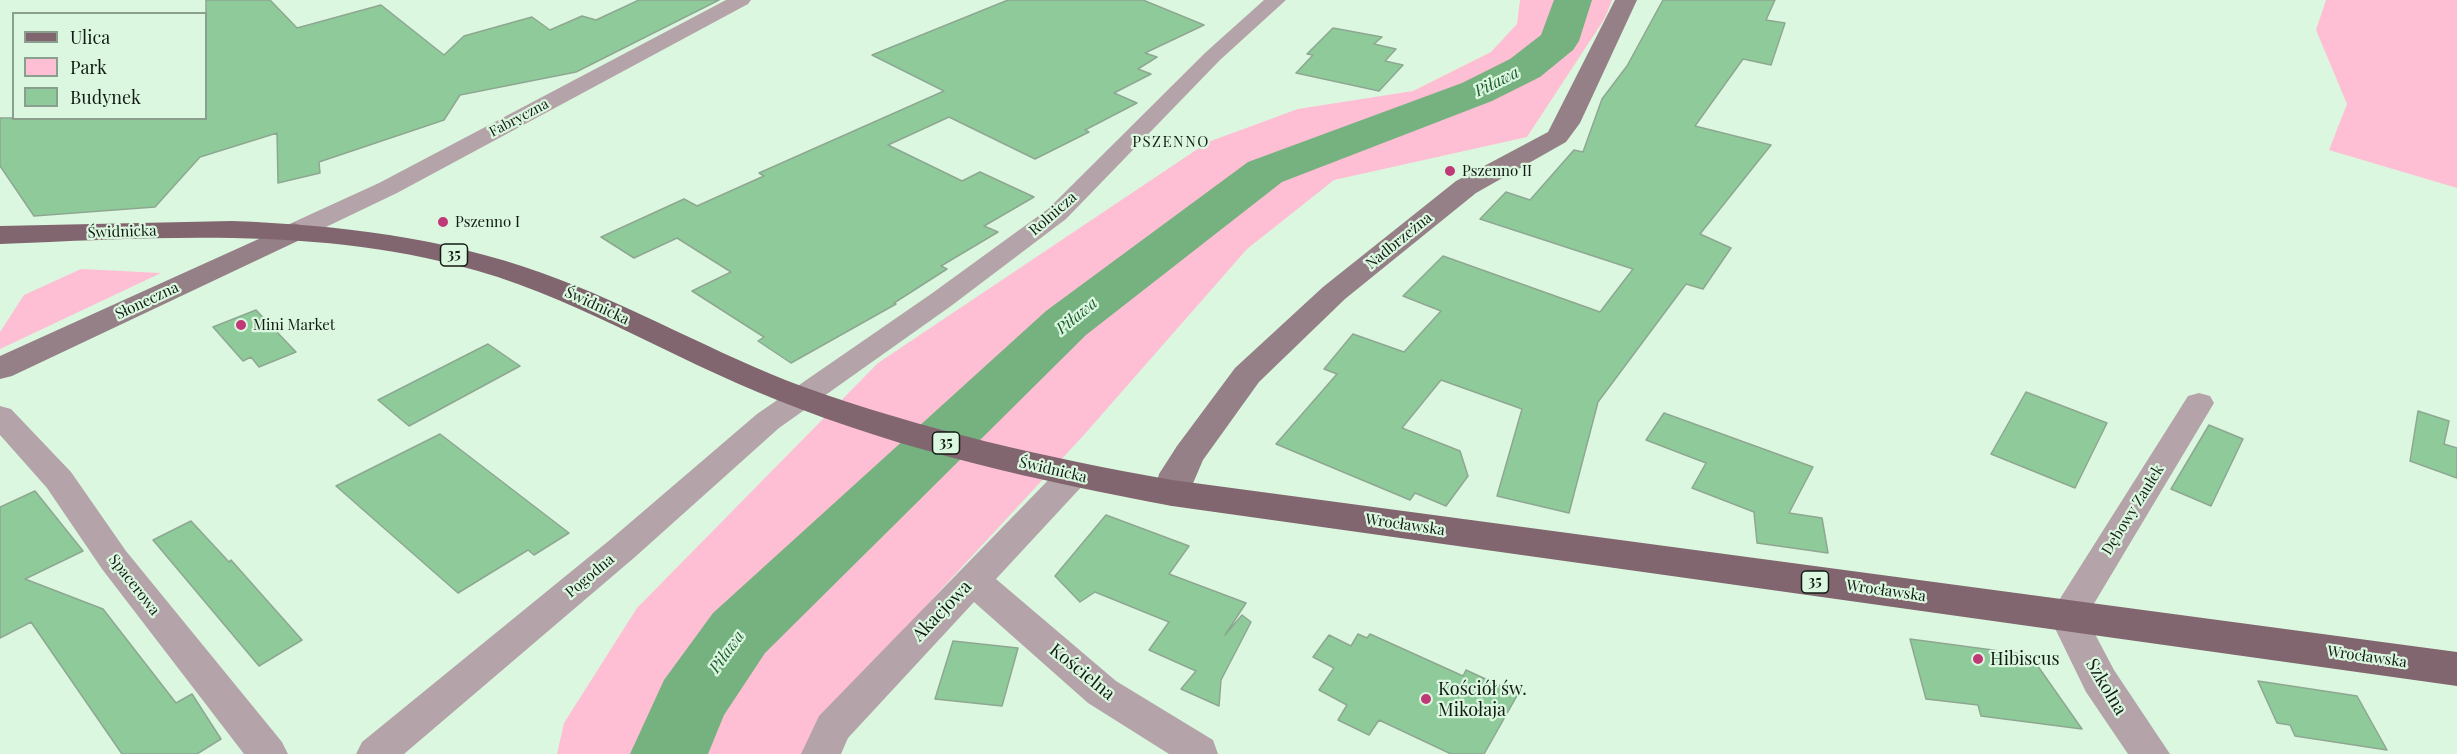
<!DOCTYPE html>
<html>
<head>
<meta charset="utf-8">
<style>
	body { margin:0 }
	#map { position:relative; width:2457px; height:754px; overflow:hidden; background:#dcf7e0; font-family:"Playfair Display",serif }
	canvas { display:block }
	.legend { position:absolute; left:12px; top:12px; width:195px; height:108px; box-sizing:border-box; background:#dcf7e0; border:2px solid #8b9f8e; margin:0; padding:8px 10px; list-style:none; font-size:18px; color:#111b13 }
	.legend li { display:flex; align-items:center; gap:12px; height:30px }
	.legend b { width:30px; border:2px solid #8b9f8e }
</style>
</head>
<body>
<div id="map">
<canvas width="2457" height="754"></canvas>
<ul class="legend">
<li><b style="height:8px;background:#81666f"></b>Ulica</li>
<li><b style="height:16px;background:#febed4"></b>Park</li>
<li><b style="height:16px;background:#8fcb9a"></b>Budynek</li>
</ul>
</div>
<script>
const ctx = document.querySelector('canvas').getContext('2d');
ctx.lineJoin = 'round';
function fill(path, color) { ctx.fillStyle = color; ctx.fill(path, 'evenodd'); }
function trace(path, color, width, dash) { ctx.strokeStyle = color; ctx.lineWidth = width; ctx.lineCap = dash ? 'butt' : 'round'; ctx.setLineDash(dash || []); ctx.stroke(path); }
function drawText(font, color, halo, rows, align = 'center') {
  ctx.font = font + ' "Playfair Display",serif'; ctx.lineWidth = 4.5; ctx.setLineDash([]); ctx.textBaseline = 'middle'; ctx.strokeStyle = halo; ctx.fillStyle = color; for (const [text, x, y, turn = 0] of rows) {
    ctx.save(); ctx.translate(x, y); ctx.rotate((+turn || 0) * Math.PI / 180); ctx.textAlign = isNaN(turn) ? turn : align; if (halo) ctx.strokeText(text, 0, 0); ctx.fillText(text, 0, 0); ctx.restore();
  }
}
fill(new Path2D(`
	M1520,0H1612L1605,18L1527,137L1334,180L1247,249L1083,436L816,725L803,754H557L564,723L637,608L878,363L1208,142L1298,109L1413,91L1491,52L1517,24Z
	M2326,0H2457V188L2329,150L2347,104L2316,30Z
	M81,269L161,273L0,349V332L24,295Z`), '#febed4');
fill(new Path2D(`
	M1554,0H1592L1579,41L1573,50L1540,77L1492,101L1282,182L1086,335L765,653L724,715L708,754H630L664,680L713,613L1046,311L1248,162L1462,83L1510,59L1541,35Z`), '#76b180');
const building = new Path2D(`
	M206,0H270L297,28L381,5L444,55L464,36L532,17L550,30L582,16L596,20L639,0H719L576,72L460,95L444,120L319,162L320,173L278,183L277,133L200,157L155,207L34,216L0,166V118H206Z
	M1008,0H1143L1204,25L1145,53L1157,57L1138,69L1151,74L1114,93L1137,103L1085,130L1089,132L1035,159L949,117L888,145L962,181L980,172L1034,197L984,226L998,232L941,266L947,269L894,303L896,304L791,363L758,341L764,337L692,291L731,272L677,238L634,258L601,237L684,199L697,206L764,176L759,173L944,91L872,55Z
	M1663,0H1775L1766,20L1785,23L1771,65L1743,59L1695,126L1771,145L1700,234L1731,248L1703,289L1686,284L1598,402L1569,513L1497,496L1522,409L1441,380L1402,428L1460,451L1468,476L1446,506L1415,493L1410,500L1276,444L1337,374L1324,369L1353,334L1404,352L1441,311L1403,296L1443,256L1600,312L1633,269L1480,219L1506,192L1530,200L1574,150L1583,152L1602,99L1627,66Z
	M1333,28L1382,37L1374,44L1396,49L1385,61L1403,65L1379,91L1296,73L1313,55L1307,54Z
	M256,310L296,352L259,367L251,357L243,361L213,327Z
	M488,344L520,366L409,426L378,400Z
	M2026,392L2107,423L2075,488L1991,454Z
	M2418,411L2449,421L2444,444L2457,448V478L2410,461Z
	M1664,413L1813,467L1789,513L1822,518L1828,553L1757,543L1754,512L1692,488L1706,463L1646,440Z
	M2209,425L2243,439L2211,506L2171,489Z
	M440,434L569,533L534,555L528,550L458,593L336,486Z
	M35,491L83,551L25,579L103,609L176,703L192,694L221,739L197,754H122L31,622L0,638V507Z
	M1106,515L1189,546L1169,574L1246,603L1225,635L1242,615L1251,622L1221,680L1219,706L1181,689L1196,671L1149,650L1169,622L1095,592L1080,602L1055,576Z
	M191,521L229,562L231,560L302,640L259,666L153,540Z
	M1358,634L1367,638L1370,634L1463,676L1466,670L1518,694L1484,754H1451L1379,720L1369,735L1338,720L1347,705L1319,690L1334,668L1313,657L1329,635L1351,646Z
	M1910,639L2030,655L2082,729L1981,716L1978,705L1926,699Z
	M953,641L1018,648L1002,706L935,699Z
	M2258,681L2357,696L2387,750L2295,736L2290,725L2277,723Z`);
fill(building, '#8fcb9a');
trace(building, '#8ea791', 1.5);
fill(new Path2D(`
	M726,0H751L748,4L397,193L303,238L294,240L285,238L281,232L285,226L379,183Z
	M1264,0H1286L1220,60L1066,219L951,306L779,428L635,557L404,754H356L362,742L611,539L757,414L931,294L1048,209L1206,52Z
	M2199,393L2210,396L2214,403L2086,617L2114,670L2170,754H2128L2086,692L2049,616L2188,396Z
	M0,406L11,409L71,472L126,551L282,742L288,754H244L102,569L47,488L0,435Z
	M1073,464L1085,467L1089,475L1085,483L996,579L1116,681L1213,740L1218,754H1169L1088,703L974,602L848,738L841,754H801L819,716L1061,467Z`), '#b4a4a9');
fill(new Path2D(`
	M1615,0H1637L1580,123L1566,142L1476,193L1345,299L1259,382L1203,460L1185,502L1172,506L1159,502L1154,493L1159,474L1177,446L1235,368L1323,287L1456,181L1548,132Z
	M294,223L304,226L308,232L304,238L12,376L0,379V356Z`), '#968087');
fill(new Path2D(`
	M232,221C338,225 442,237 542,273C632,305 715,354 804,387C924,430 1047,458 1172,480L2457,652V686L1172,506C1038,481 904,451 777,400C670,358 569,293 456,265C308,227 151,238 0,244V226Z`), '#81666f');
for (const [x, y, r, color] of [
	[1450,171,6,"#c03977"],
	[443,222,6,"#c03977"],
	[241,325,6,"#c03977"],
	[1978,659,6,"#c03977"],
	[1426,699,6,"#c03977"]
]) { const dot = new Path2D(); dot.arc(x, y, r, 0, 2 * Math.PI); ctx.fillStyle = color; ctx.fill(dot); trace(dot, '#dcf7e0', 2); }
drawText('14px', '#111b13', '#dcf7e0', [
	["Fabryczna",519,118,-28]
]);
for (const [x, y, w] of [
	[454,255,27],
	[946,443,27],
	[1815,582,27]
]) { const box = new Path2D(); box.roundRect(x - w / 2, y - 11, w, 22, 4.5); ctx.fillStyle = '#dcf7e0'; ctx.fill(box); trace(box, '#111b13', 1.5); }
drawText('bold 14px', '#111b13', null, [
	["35",454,255],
	["35",946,443],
	["35",1815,582]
]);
ctx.letterSpacing = '1.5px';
drawText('15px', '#111b13', '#dcf7e0', [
	["PSZENNO",1171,142]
]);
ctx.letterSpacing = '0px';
drawText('15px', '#111b13', '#dcf7e0', [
	["Pszenno II",1462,171],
	["Pszenno I",455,222],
	["Mini Market",253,325]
], 'left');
drawText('15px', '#111b13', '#dcf7e0', [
	["Rolnicza",1053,214,-41],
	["Świdnicka",122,232,-2],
	["Nadbrzeżna",1399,241,-39],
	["Słoneczna",147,301,-25],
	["Świdnicka",597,306,25],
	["Świdnicka",1053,470,13],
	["Dębowy Zaułek",2133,510,-58],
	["Wrocławska",1405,525,8],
	["Pogodna",590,576,-40],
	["Spacerowa",134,585,52],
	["Wrocławska",1886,591,8],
	["Wrocławska",2367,657,8]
]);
drawText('italic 16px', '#1a5a2c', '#dcf7e0', [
	["Piława",1497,82,-26],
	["Piława",1077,316,-39],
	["Piława",727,652,-54]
]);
drawText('18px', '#111b13', '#dcf7e0', [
	["Akacjowa",942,611,-46],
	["Kościelna",1082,672,39],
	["Szkolna",2106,687,59]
]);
drawText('18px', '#111b13', '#dcf7e0', [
	["Hibiscus",1990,659],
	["Kościół św.",1438,689],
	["Mikołaja",1438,710]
], 'left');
</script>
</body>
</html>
